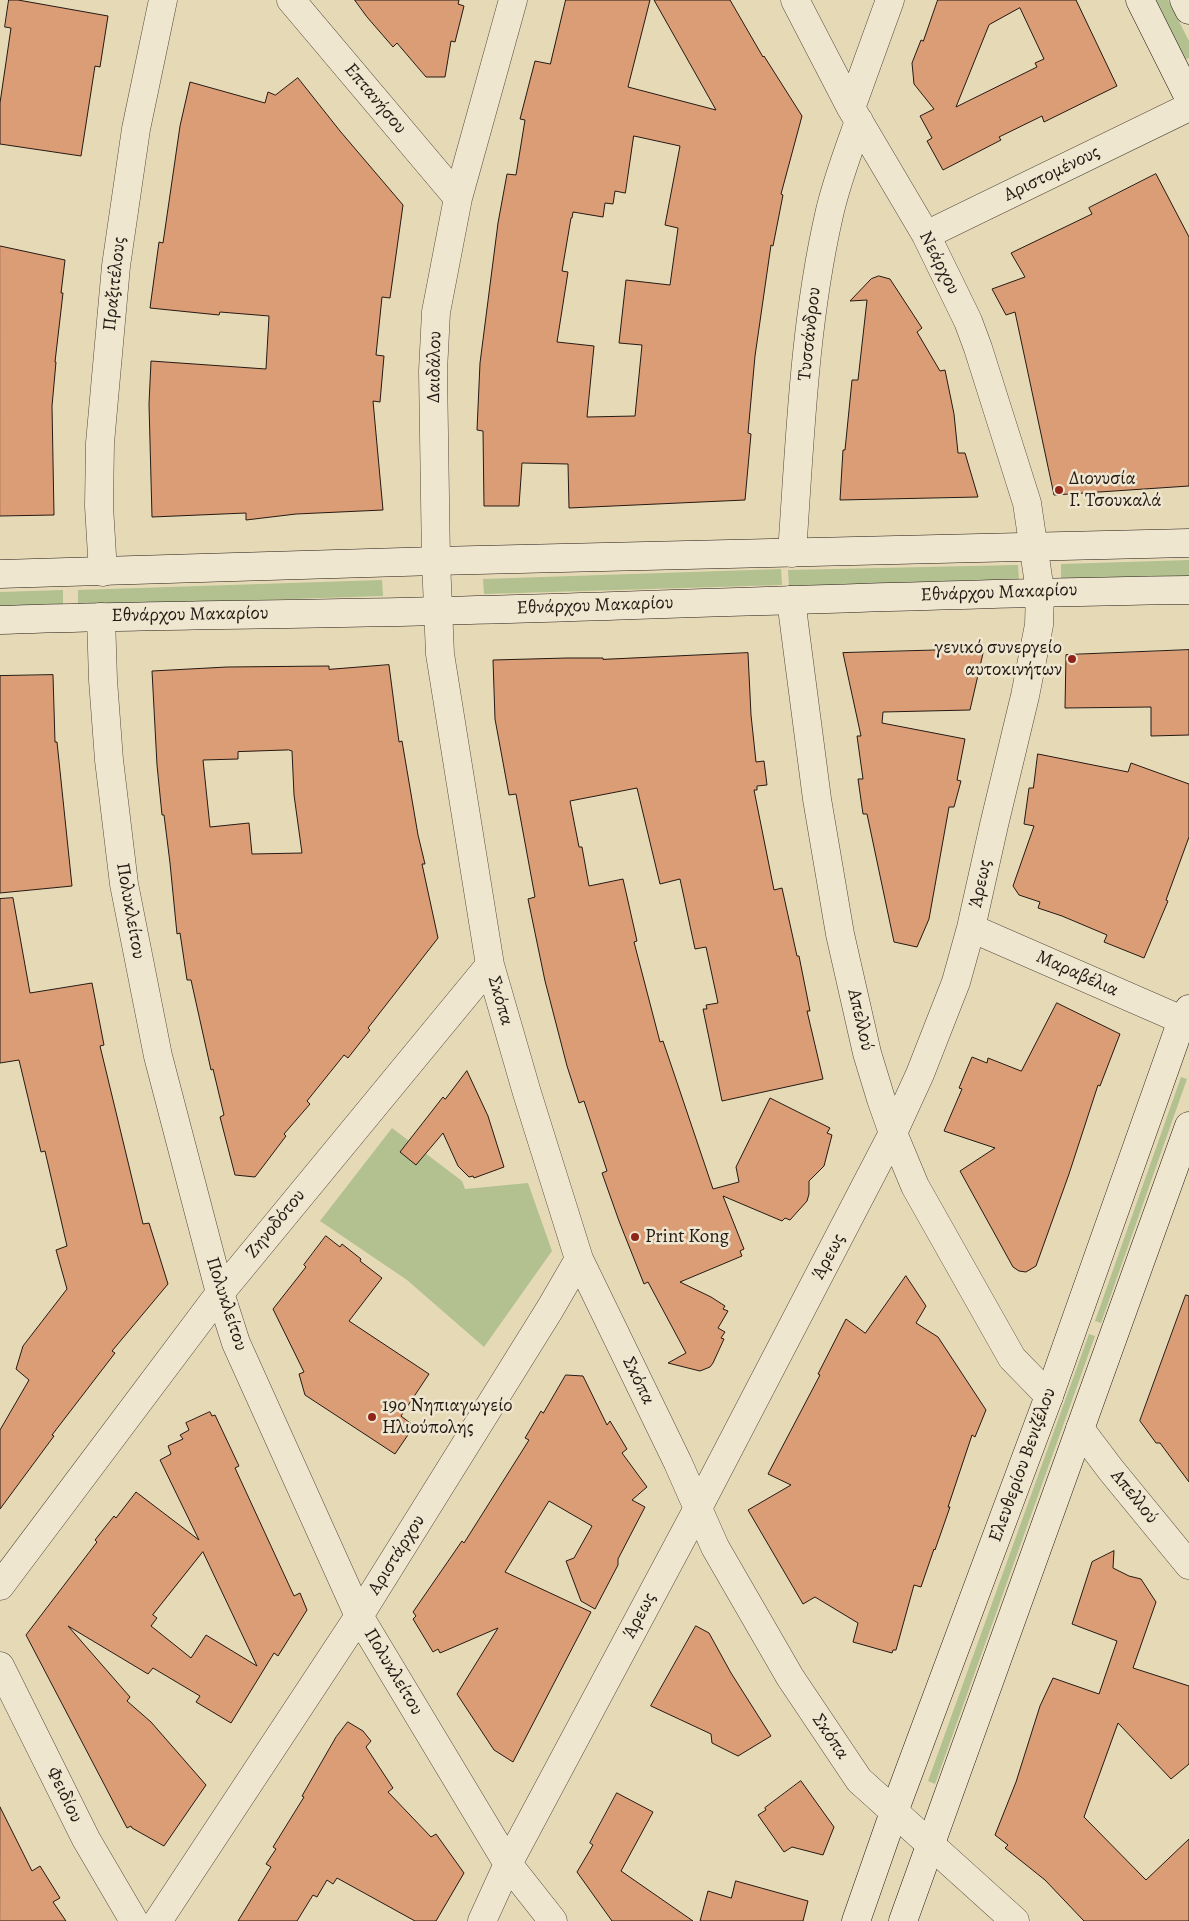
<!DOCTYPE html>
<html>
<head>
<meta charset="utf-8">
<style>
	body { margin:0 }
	canvas { display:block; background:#e6d9b6 }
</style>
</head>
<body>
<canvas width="1189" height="1921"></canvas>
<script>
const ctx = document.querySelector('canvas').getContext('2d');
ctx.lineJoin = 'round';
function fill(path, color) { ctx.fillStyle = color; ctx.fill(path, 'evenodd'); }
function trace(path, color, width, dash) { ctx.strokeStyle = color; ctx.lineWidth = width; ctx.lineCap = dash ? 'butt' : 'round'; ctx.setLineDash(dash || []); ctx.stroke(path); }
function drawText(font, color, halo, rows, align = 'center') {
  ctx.font = font + ' Alegreya,serif'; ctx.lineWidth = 5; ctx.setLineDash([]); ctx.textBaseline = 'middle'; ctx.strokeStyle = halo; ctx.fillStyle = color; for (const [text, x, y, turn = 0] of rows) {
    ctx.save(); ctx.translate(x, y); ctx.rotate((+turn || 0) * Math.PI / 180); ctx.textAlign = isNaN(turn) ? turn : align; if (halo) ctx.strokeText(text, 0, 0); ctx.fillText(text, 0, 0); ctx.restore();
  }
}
fill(new Path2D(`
	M1153,0H1168L1189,41V58L1183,60Z
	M1189,560V576L1061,579V564Z
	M1018,565L1019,581L789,586L788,570Z
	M781,569L782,585L484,594L483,579Z
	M382,580L383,596L78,606V590Z
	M63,590V606L0,608V592Z
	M1181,1077L1187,1079L1101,1323L1095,1321Z
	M392,1128L462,1181L465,1189L528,1183L552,1251L484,1347L407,1280L320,1221Z
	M1089,1334L1095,1336L935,1784L928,1781Z`), '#b3c090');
const building = new Path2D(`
	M9,0H18L108,16L100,67L95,66L81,156L0,144V103L11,28L5,27Z
	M355,0H459L458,4L464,6L455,42L451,41L445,77H426L397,43L393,47L367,17Z
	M566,0H650L628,87L716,110L654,0H730L763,57L764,56L802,116L781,194L783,195L773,246L771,245L755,356L748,433L751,434L745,500L569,508L568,464L522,463L519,506H484L483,431L477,430L480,363L498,223L507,174L516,175L525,120L520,119L535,61L550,64ZM634,136L680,146L665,225L678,228L670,285L626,280L619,343L642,345L635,416L587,417L594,346L557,342L568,272L562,271L571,218H572L573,212L603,217L605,203L613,204L615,191L625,193Z
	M938,0H1076L1117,86L1044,122L1042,116L999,137L1001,140L943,170L927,141L932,138L920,116L934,109L914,84L912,63L921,40L923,41ZM1020,8L1044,59L1035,63L1037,67L956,107L989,25Z
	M298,78L340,131L403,205L390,298L382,297L376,355L384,356L380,402L373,401L383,510L296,514L246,520V513L152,517L149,404L151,361L266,369L269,316L220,312L219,315L150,308L159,242L163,243L180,126L190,82L265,103L268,92L275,95Z
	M1156,174L1189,237V486L1054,495L1015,312L1006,315L992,289L1025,277L1011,253L1092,214L1089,208Z
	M0,246L65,260L61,293H63L55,362H56L52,406L54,515L0,516Z
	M879,276L890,279L922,328L917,332L940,371L945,370L954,414L958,453H965L978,497L840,500L843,450H845L852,380H858L867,300L850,301L871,279Z
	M984,649L970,710L883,712L882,723L965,739L957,780L961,781L954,807H949L929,919L917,947L894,942L867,814H863L858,779H863L857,736H861L843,653Z
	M1189,650V735L1151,736V707L1065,708L1066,655Z
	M748,653L751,715L756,762L764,761L767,785L757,786V790H754L774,890L782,888L797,956H799L810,1011H807L823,1079L722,1101L703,1009H707L706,1005L718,1003L706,947L695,949L680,879L660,884L637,788L570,801L579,847H582L589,886L623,879L637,941L634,942L660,1042L663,1041L713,1189L739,1182L736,1167L770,1098L830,1128L827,1133L832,1135L824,1166L809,1181V1194L807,1201L790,1220L785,1218L782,1221L723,1196L744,1249L740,1251L742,1256L680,1282L711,1297L725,1306L723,1309L728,1311L718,1328L725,1332L721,1338L724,1339L713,1363L710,1367L700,1371L668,1363L686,1353L648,1282L644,1284L619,1221L602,1173L607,1171L584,1101L579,1103L567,1066L545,981L528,899L535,897L516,794L509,795L495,719L493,660L567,658H603V659Z
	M389,665L399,742L402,741L418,835L425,864H422L438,938L368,1028L370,1030L348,1058L344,1055L307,1101L310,1104L284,1134L286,1136L255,1177L235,1175L220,1117L224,1115L213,1069L211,1070L191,980H187L180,933L177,934L170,863L164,815H162L157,765L152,671L227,667L329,666V669ZM289,750L292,751L294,795L302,853L252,854L249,823L210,827L203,760L238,759V752Z
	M53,675L55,742H57L72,886L0,893V676Z
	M1038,754L1128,772L1131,763L1189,784V837L1166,900L1168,901L1144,958L1104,942L1107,935L1062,916L1038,908L1040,902L1019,895L1013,886L1034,826L1024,824L1029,788H1033Z
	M13,898L30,993L92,983L104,1045L100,1046L143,1224L149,1223L168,1284L112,1351L115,1353L52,1435L54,1436L0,1509V1430L29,1380L16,1369L23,1346L67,1289L56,1250L67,1246L45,1151L41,1152L19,1060L0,1063V899Z
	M1057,1003L1120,1034L1100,1086L1098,1085L1069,1174L1036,1266L1026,1272L1019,1271L1013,1267L960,1171L995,1148L944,1131L962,1089L959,1088L972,1057L987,1063L988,1058L1021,1071Z
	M467,1071L488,1116L504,1167L474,1178L473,1176L469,1177L458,1166L443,1133L416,1165L400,1152L443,1097L445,1099Z
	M326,1236L340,1247L342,1244L361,1259L360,1261L382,1278L349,1321L429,1374L401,1416L414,1426L395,1454L305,1395L299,1374L304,1372L273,1309L306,1267L304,1265Z
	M906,1276L926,1306L916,1323L938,1337L986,1410L975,1437L972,1435L948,1507H950L935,1550L934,1549L921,1587L914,1585L896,1650H893L892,1653L853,1642L858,1623L815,1597L803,1604L748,1510L791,1485L768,1474L820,1375L818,1374L846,1319L865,1333Z
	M1186,1295L1189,1296V1482L1160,1443H1156L1140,1421Z
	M566,1375L583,1376L607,1425L610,1421L627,1449L622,1453L647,1487L632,1500L645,1507L618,1559V1565L595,1609L581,1601L566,1561L574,1558L592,1526L549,1501L505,1572L591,1612L513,1762L494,1750L457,1694L498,1628L440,1653L438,1649L433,1652L413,1619L416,1616L413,1612L462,1541L464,1543L529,1440L525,1438L541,1411L543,1413Z
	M210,1412L212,1416L215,1415L239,1466L235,1468L294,1596L300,1593L307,1610L278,1656L274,1653L231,1723L196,1702L200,1696L153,1668L148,1674L68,1626L130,1697L127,1701L151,1722L206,1785L164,1846L132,1828L131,1826L127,1828L26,1635L97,1542L95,1540L114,1516L116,1518L136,1492L199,1540L160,1460L171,1454L168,1446L183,1439L180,1435L189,1430L186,1423ZM203,1552L257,1666L206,1635L191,1658L151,1626L157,1618L153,1615Z
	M1114,1551L1113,1568L1129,1576L1141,1579L1156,1602L1133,1668L1189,1686V1764L1171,1779L1118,1723L1084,1817L1146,1880L1189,1839V1921H1084L1045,1880L1005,1848L1008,1845L995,1835L1016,1782L1040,1706L1053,1678L1099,1694L1117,1641L1072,1624L1092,1562Z
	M696,1626L709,1633L731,1673L771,1736L738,1756L712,1743L711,1734L651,1706Z
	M348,1722L363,1731L371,1741L366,1747L393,1788L388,1792L431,1837L436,1834L464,1873L436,1921H415L337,1878L333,1884L327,1880L317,1897L313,1895L297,1921H238L271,1867L266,1864L276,1849L273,1847L304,1797L302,1796L336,1737Z
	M801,1781L834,1827L823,1855L792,1847L784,1852L758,1815L766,1810L765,1808Z
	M617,1793L653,1812L621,1871L693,1921H612L577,1872L593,1845L590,1843Z
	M0,1807L32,1871L40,1866L60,1898L53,1902L66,1921H0Z
	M736,1881L808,1901L803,1921H700L708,1891L731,1898Z`);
fill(building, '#db9d75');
trace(building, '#251a14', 1);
const street = new Path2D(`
	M291,0L458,198
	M513,0L458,198L436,312L433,371L436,561L440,654L490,965L527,1093L579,1259L678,1463L715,1547L790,1677L859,1780L1015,1921
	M851,108L890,0
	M926,235L1189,107
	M792,553C800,440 804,325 829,215C836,183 848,152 859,121
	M103,572L99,506L100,443L116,266L136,129L163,0
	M791,600L817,799L840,934L867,1053L881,1099L893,1133L915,1186L1012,1358L1049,1396
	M101,617L103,680L109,760L124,884L158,1056L220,1293L236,1343L359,1616L508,1864L553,1921
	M971,928L1182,1020
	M1080,1429L1111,1470L1189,1565
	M0,1586L220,1293L490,965
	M0,1666L86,1839L134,1921
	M158,1921L359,1616L550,1309L579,1259
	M482,1921L508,1864L698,1508L893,1133L920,1074L956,982L971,928L994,825L1025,696L1039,625L1040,591L1027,503L978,348L968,321L926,235L851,108L795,0`);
const secondary = new Path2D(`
	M1140,0L1189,98
	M1184,0L1189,10
	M0,574L436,561L1189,543
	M0,620C145,615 291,615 436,611C687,605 938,593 1189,590
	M856,1921L894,1812L1049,1396L1182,1020L1189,1009
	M903,1921L1189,1126`);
trace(street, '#554a3c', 29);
trace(secondary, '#251a14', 29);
trace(street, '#efe6d0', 28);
trace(secondary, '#efe6d0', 28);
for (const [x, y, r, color] of [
	[1059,490,5,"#8f2418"],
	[1072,659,5,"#8f2418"],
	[635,1237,5,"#8f2418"],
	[372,1417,5,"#8f2418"]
]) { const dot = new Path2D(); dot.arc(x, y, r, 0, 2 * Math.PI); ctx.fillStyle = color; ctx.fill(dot); trace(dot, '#efe6d0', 2); }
drawText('19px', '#251a14', '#efe6d0', [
	["Επτανήσου",375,99,50],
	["Αριστομένους",1052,174,-26],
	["Νεάρχου",939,263,63],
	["Πραξιτέλους",115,284,-84],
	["Τυσσάνδρου",810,334,-84],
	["Δαιδάλου",435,367,-89],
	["Εθνάρχου Μακαρίου",999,593,-2],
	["Εθνάρχου Μακαρίου",595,606,-2],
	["Εθνάρχου Μακαρίου",190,615,-1],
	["Άρεως",981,884,-78],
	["Πολυκλείτου",130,911,80],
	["Μαραβέλια",1077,974,24],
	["Σκόπα",500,1001,74],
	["Απελλού",860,1020,77],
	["Ζηνοδότου",276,1224,-51],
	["Άρεως",829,1257,-62],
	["Πολυκλείτου",226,1304,72],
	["Σκόπα",638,1381,64],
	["Ελευθερίου Βενιζέλου",1023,1465,-70],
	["Απελλού",1134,1497,51],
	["Αριστάρχου",397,1555,-58],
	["Άρεως",640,1616,-62],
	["Πολυκλείτου",393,1672,59],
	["Σκόπα",830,1737,56],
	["Φειδίου",64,1795,64]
]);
drawText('19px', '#251a14', '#efe6d0', [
	["Διονυσία",1069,479],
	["Γ. Τσουκαλά",1069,501],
	["γενικό συνεργείο",1062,648,"right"],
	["αυτοκινήτων",1062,670,"right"],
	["Print Kong",645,1237],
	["19ο Νηπιαγωγείο",382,1406],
	["Ηλιούπολης",382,1428]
], 'left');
</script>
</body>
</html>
